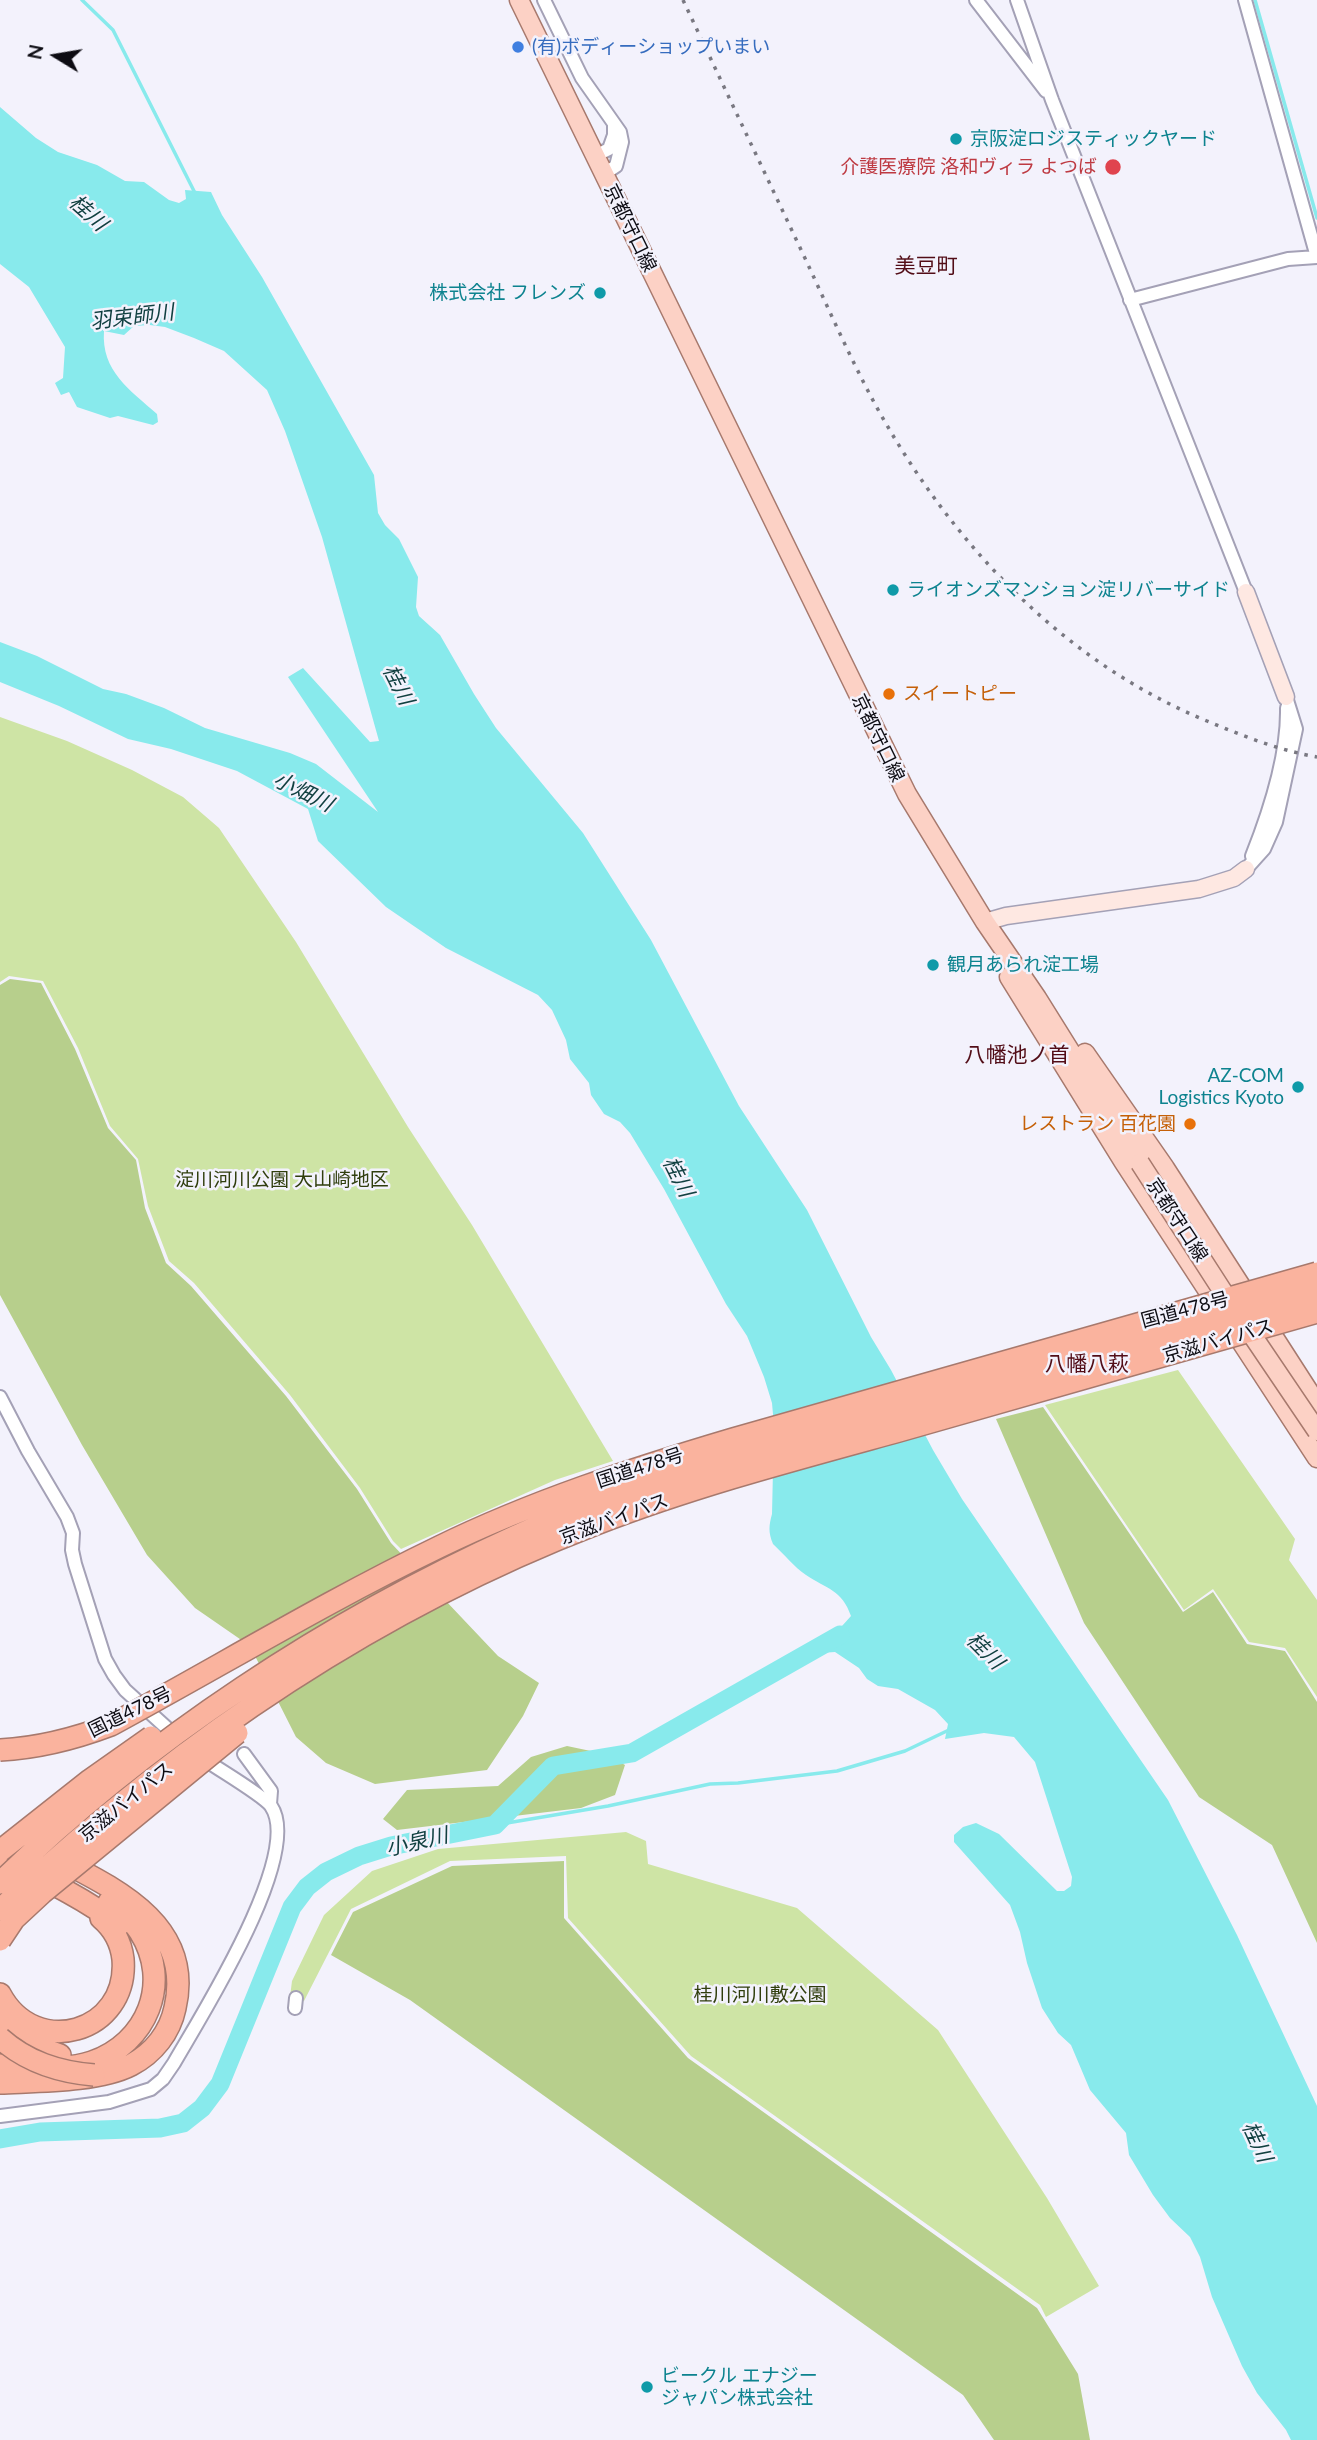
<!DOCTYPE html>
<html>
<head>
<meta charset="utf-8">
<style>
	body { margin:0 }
	#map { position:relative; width:1317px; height:2440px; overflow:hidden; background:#f3f2fc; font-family:Lato,sans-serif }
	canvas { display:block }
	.north { position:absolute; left:21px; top:21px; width:70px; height:70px; -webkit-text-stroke:5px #f3f2fc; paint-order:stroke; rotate:281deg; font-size:19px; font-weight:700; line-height:28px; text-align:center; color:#0d0c13 }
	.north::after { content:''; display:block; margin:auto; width:24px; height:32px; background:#0d0c13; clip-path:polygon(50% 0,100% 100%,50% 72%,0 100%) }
</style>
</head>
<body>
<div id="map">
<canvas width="1317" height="2440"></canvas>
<div class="north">N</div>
</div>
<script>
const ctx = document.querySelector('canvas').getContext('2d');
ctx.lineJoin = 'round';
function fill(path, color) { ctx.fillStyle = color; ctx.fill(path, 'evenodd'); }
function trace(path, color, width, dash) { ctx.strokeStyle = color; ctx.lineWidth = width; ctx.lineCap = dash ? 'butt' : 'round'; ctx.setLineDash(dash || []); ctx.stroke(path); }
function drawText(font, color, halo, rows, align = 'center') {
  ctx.font = font + ' Lato,"Noto Sans JP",sans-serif'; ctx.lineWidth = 5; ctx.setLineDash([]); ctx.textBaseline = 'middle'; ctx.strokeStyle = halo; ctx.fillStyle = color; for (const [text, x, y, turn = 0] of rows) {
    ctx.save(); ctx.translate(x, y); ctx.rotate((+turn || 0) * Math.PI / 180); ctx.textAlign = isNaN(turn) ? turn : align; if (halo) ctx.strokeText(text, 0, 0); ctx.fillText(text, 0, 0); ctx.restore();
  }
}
fill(new Path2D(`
	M0,717L67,741L132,770L183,797L219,828L296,942L408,1127L472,1225L613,1461L555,1480L401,1549L393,1541L360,1488L290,1395L194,1283L169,1261L148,1206L138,1159L110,1126L78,1048L43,981L9,976L0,982Z
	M1178,1370L1295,1539L1289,1560L1317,1600V1697L1285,1648L1249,1642L1213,1589L1184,1610L1045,1405Z
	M626,1832L646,1841L648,1864L797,1908L938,2030L1047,2198L1099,2286L1046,2317L1040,2305L691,2056L568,1918L566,1856L450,1861L351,1909L304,2001L289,2005L292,1981L324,1915L372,1871L438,1849Z`), '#cee4a5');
fill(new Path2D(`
	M10,979L41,983L75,1049L108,1128L136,1160L145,1208L166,1263L191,1286L286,1396L357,1489L391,1543L498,1656L539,1683L523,1716L487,1770L375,1784L326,1763L296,1737L250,1646L195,1608L147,1555L82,1445L0,1295V985Z
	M1043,1407L1183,1612L1213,1592L1247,1644L1285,1651L1317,1702V1943L1272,1845L1199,1797L1084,1623L996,1419Z
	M567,1746L605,1754L625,1765L615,1795L581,1808L397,1830L383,1819L407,1790L498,1786L531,1757Z
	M564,1861V1918L688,2058L1037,2308L1078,2374L1090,2440H994L963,2395L410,2000L331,1955L353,1912L452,1866Z`), '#b7cf8c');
fill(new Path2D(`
	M0,107L36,138L58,152L97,165L125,181L144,182L169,200L179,203L186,199L185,190L211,192L222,215L262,277L374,475L378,513L385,525L399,539L418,577L416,607L419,616L440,635L474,694L496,728L583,833L651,940L739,1106L807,1210L871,1337L891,1370L933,1450L962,1499L1168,1800L1237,1935L1317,2106V2440H1291L1286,2430L1257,2393L1242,2366L1212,2297L1200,2257L1190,2237L1170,2218L1153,2195L1129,2155L1126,2133L1090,2090L1071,2045L1058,2033L1042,2008L1027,1963L1020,1932L1010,1905L954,1842V1835L963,1827L976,1823L999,1834L1057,1891H1064L1071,1886L1072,1877L1035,1762L1014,1737L984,1733L945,1739L948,1724L935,1710L898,1689L878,1686L867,1679L859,1668L835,1652L820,1653L815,1642L842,1626L851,1616C842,1590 827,1589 806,1575C794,1567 784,1554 773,1544C768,1532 769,1525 772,1514L774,1426L772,1403L764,1377L747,1336L726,1304L664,1189L630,1133L620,1122L604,1114L591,1095L589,1083L570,1059L566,1040L552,1010L538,995L446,948L386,907L318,841L308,809L237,771L171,749L128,739L59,706L0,682V642L37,656L103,689L126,694L164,708L205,728L290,753L316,764L378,812L288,677L303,668L370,742L379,741L322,537L285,431L267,390L224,351L194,338L165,327L150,325L134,326L124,335L104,331C101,371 130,390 157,414L158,422L153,425L118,416L110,418L77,407L69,392L61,395L55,383L63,378L65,347L29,287L0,264Z`), '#88eaec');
trace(new Path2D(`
	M82,0L113,30L195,193
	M1255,0L1317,218
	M495,1825L608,1806L710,1784L738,1783L837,1771L905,1751L951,1729`), '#88eaec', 3.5);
trace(new Path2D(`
	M0,2139L40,2132L160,2128L183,2123L202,2108L220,2084L292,1907L307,1887L326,1872L359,1856L391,1846L495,1825L553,1766L632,1753L840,1635`), '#88eaec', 19);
const street = new Path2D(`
	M544,0L582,78L620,132L622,142L616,166L604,174
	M976,0L1046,91
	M1017,0L1052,100L1246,592
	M1245,0L1317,257
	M595,156L609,149L614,135V124
	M1130,300L1288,259L1317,257
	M1252,856C1269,813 1288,755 1287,708
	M1246,869L1264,849L1276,822L1296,729L1286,697
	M0,1397L28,1451L67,1517L73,1533L72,1550L75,1564L105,1659L114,1675L125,1690L179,1739
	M244,1754L271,1791L270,1804
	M295,2008L296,1998
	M0,2116L109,2102L151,2089L163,2079L174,2063C201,2016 304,1854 271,1806C263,1795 216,1768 201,1757`);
const secondary = new Path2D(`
	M1246,592L1286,697
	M985,922L1006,916L1199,889L1234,878L1246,869`);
const primary = new Path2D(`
	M519,0L907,794L985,922L1037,998L1140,1163
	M1009,977L1123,1161L1317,1458
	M1085,1053L1165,1168L1317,1404`);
const highway = new Path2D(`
	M0,1858C41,1878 83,1897 119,1925
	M0,1994C35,2060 129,2033 123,1959C121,1942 114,1929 101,1918
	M0,2022L22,2041L60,2055
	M0,2065C29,2065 64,2072 92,2062C147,2043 172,1983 140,1932C132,1919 120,1911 109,1902
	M0,2083C37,2081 98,2082 131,2065C154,2053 170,2032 175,2008C194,1926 118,1890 58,1859`);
trace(street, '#a4a1b6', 16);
trace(secondary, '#a4a1b6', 19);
trace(primary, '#a7796d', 21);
trace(highway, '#a7796d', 24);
trace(street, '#fff', 12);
trace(secondary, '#fee8e2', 16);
trace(primary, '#fcd1c5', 18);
trace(highway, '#fab39e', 21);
trace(new Path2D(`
	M683,0C723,85 763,169 803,254C827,305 849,356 876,406C951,542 1061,661 1207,721C1243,736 1278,750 1317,757`), '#797881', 3.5, [3.5, 7]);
const primaryBridge = new Path2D(`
	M1140,1163L1227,1298L1317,1431`);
const highwayBridge = new Path2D(`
	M0,1750C40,1748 74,1739 111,1725C220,1666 327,1601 439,1547C533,1501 632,1469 733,1439L1317,1273
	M0,1851L90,1780L151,1737
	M0,1883C145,1740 330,1620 516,1536C632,1484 756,1452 879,1417C1025,1376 1171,1335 1317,1293
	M0,1910C173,1747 373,1610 596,1524C694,1486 797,1459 899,1431C1038,1391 1178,1352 1317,1312
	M0,1940L14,1919L42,1893L237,1733
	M0,2038C27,2062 58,2072 94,2075`);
trace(primaryBridge, '#a7796d', 21, []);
trace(highwayBridge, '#a7796d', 24, []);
trace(primaryBridge, '#fcd1c5', 18);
trace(highwayBridge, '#fab39e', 21);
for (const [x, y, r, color] of [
	[518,47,7,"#3f7fe0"],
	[956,139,7,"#0f9aa8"],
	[1113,167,9,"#e0444e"],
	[600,293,7,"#0f9aa8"],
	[893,590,7,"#0f9aa8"],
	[889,694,7,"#e8710a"],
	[933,965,7,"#0f9aa8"],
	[1298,1087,7,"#0f9aa8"],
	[1190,1124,7,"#e8710a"],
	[647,2387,7,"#0f9aa8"]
]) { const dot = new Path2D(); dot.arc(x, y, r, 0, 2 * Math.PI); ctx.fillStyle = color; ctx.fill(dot); trace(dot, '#f3f2fc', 2.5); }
drawText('19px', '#366cbe', '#f3f2fc', [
	["(有)ボディーショップいまい",532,47]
], 'left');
drawText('19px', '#0d838f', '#f3f2fc', [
	["京阪淀ロジスティックヤード",970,139],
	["株式会社 フレンズ",586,293,"right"],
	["ライオンズマンション淀リバーサイド",907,590],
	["観月あられ淀工場",947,965],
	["AZ-COM",1284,1076,"right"],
	["Logistics Kyoto",1284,1098,"right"],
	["ビークル エナジー",661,2376],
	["ジャパン株式会社",661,2398]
], 'left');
drawText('19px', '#be3a42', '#f3f2fc', [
	["介護医療院 洛和ヴィラ よつば",1097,167]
], 'right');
drawText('19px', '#0d0c13', '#f3f2fc', [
	["京都守口線",630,228,64],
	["京都守口線",878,738,64],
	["京都守口線",1177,1220,57],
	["国道478号",1185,1310,-15],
	["京滋バイパス",1218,1341,-16],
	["国道478号",640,1468,-18],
	["京滋バイパス",614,1519,-20],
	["国道478号",130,1712,-26],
	["京滋バイパス",126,1802,-39]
]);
drawText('19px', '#c56008', '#f3f2fc', [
	["スイートピー",903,694],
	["レストラン 百花園",1176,1124,"right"]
], 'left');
drawText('19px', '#303e0d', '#f3f2fc', [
	["淀川河川公園 大山崎地区",282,1180],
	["桂川河川敷公園",760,1995]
]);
drawText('italic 21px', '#114041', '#f3f2fc', [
	["桂川",88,213,42],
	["羽束師川",132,317,-7],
	["桂川",398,685,63],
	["小畑川",303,792,26],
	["桂川",678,1177,63],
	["桂川",985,1651,45],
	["小泉川",417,1842,-13],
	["桂川",1257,2142,65]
]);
drawText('21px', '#520d17', '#f3f2fc', [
	["美豆町",926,266],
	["八幡池ノ首",1017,1055],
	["八幡八萩",1087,1364]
]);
</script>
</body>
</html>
